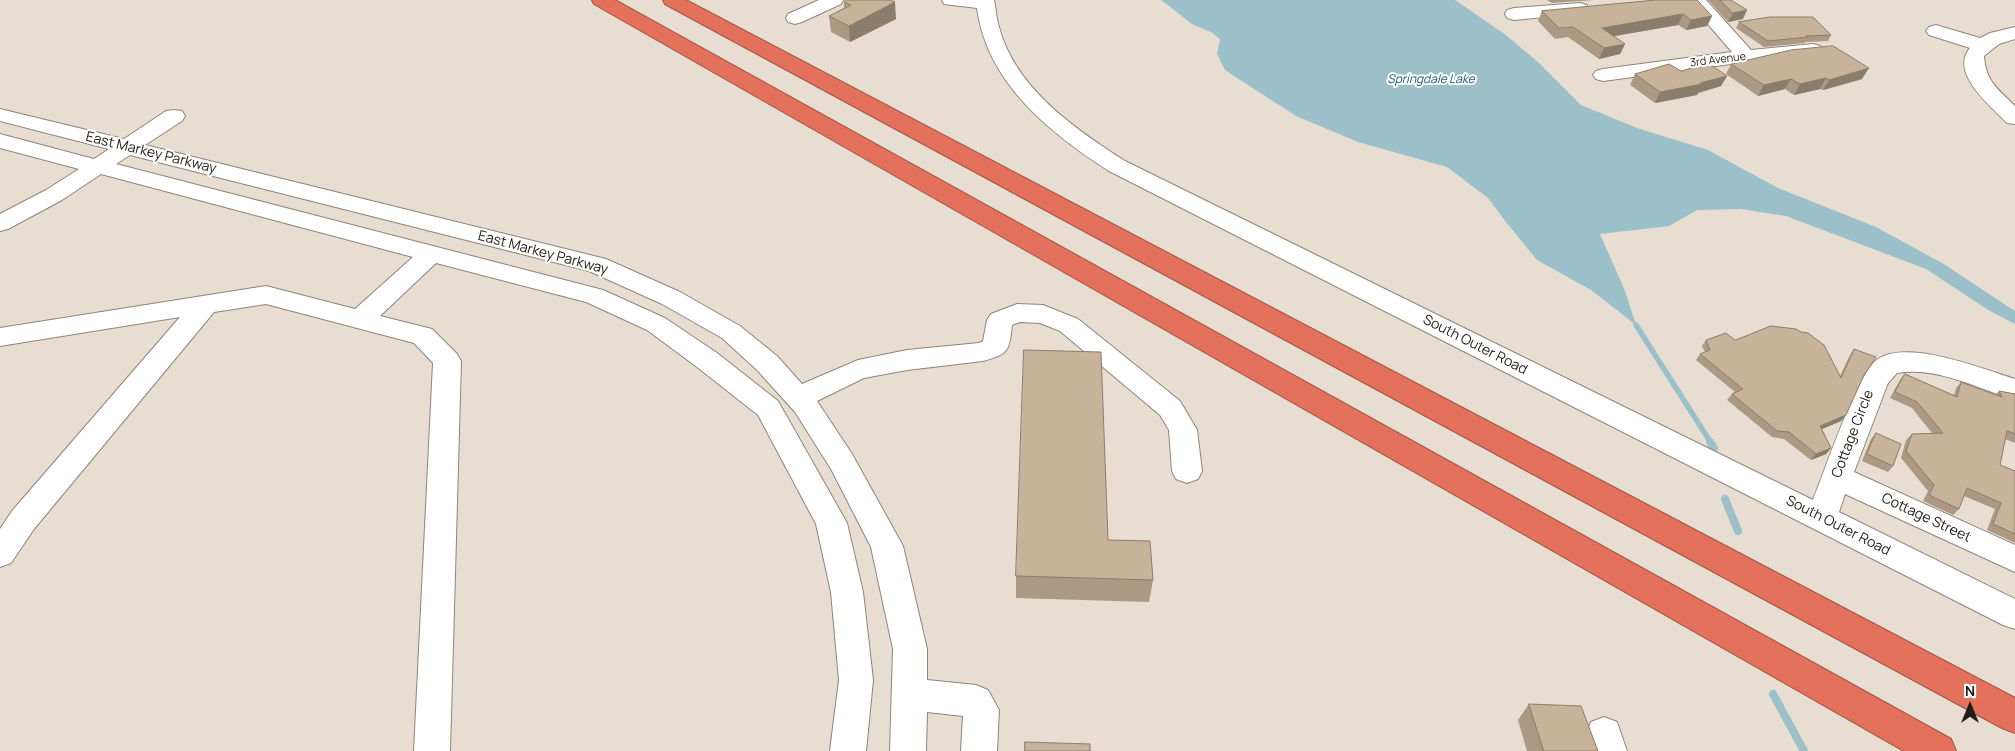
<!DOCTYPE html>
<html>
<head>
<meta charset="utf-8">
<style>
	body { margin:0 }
	#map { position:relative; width:2015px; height:751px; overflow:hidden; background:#e8ddd1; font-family:Manrope,sans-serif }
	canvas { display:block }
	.north { position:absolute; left:1945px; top:681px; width:50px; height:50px; -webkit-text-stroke:4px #fff; paint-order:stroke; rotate:0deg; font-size:14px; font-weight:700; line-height:20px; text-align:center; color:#201c18 }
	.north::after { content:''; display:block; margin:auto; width:18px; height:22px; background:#201c18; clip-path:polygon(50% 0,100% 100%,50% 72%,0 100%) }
</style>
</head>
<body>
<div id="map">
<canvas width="2015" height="751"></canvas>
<div class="north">N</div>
</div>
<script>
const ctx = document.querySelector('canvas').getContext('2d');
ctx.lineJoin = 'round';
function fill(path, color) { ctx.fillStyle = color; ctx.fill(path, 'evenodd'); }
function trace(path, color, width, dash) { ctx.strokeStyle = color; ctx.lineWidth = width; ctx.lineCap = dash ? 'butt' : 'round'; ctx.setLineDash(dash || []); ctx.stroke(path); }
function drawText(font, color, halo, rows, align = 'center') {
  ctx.font = font + ' Manrope,sans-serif'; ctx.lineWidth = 4; ctx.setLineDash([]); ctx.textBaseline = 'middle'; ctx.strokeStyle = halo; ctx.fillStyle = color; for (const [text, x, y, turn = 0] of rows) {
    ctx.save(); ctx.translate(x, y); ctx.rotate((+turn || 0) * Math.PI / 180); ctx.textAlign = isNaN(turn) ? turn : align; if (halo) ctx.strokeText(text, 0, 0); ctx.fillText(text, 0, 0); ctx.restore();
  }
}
fill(new Path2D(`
	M1161,0H1455L1506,35L1539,63L1581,105L1637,128L1708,150L1778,188L1876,227L1942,263L2015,311V324L1988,310L1926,269L1786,216L1740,209L1697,210L1669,226L1600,234L1625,291L1636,325L1591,290L1537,260L1506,222L1488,198L1447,167L1358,142L1296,116L1225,70L1217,54L1220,39L1211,32L1192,24Z`), '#9cc0c9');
trace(new Path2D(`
	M1636,325L1711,443`), '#9cc0c9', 5.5);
trace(new Path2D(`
	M1710,442L1714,448
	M1725,499L1738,531
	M1773,694L1804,751`), '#9cc0c9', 8);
const minor = new Path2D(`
	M819,0H843L841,4L802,22L795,24L788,22L786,18L788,14Z
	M942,0H994C996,9 996,18 999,27C1015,88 1075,129 1125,161L1813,500C1824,473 1858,371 1878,359C1909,339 1983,369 2015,379V400C1979,389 1937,366 1897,373L1888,383L1854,472L2015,545V572L1845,494L1839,512L2015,599V629L2003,625L1109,171C1049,132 987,83 977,8L944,4Z
	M1687,0H1706L1751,50L1813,44L1820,46L1823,50L1820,54L1813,56L1746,62L1603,81L1596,79L1593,75L1596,71L1603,69L1732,52Z
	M1580,3L1587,5L1589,9L1587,13L1514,20L1507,18L1505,14L1507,10L1514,8Z
	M1936,25L1980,38L1990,33L2015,27V39L1999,44L1984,56C1986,82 1997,88 2015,106V124L2007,123C1991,106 1949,73 1970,48L1929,35L1926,31L1929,27Z
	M0,109L124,139L166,111L174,110L182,111L185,116L182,121L145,145L606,259L680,292L740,326L777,356L802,384L858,360L907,350L979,343L983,341L987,320L991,314L1017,304L1043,305L1078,319L1180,401L1197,430L1202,471L1198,479L1187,483L1176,479L1172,471L1169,430L1160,415L1060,331L1040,323L1020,322L1012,325C1009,351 1009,354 983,361L907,370L864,378L817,401L852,454L903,546L927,649V680L976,685L988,690L999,710L997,751H961L963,716L927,712L926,751H890L893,649L871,547L831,469L795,412L757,370L722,338L662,304L589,271L130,155L116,164L603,290L665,318L717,353L778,401L847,523L863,592L873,680L866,751H830L839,680L831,592L816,524L758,415L697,367L647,330L586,302L436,263L380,316L432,329L457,354L461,361L450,751H414L433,363L414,343L266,304L214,312L34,529L11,563L0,567V529L12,511L180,317L0,346V328L266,286L355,309L413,257L101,174L62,200L8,229L0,231V214L46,190L79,169L0,148V134L94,159L109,149L0,121Z
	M1604,717L1617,722L1627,751H1591L1586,734L1591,722Z`);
const highway = new Path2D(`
	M592,0H615L1951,739L1956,751H1904L594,4Z
	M663,0H686L2015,698V733L2002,728L665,4Z`);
trace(minor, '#8e8579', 2);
trace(highway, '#9f5344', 2);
fill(minor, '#fff');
fill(highway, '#e4715c');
fill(new Path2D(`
	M1547,0H1594L1552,3Z
	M1656,0L1712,16L1707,26L1686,30L1678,25L1614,36L1625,44L1620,54L1599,59L1568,37L1555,39L1538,21L1542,11Z
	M1708,0H1731L1743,19L1728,22Z
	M844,2L896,19L850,42L831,32L829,16L844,8Z
	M1739,22L1831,35L1828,41L1805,42V43L1764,47L1736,28Z
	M1731,64L1862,79L1823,90L1820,89L1794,95L1785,89L1758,96L1726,74Z
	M1635,74L1727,76L1721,86L1698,93L1697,95L1655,103L1630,85Z
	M1706,340H1735L1840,376L1850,355L1854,349L1864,375L1846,415L1841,421L1822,429L1831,448L1826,454L1811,460L1784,439L1772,437L1727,400L1732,394L1735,392L1696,360L1700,354L1705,352L1702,346Z
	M1905,374L1954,395L1956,388L1961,382L1995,395L1999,391L2015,394V443L2005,439L2000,465L2015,471V543L1987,530L1995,509L1964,496L1959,509L1953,515L1923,501L1928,491L1901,458L1906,440L1912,434L1932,433L1912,408L1890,398L1900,380Z
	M1876,433L1893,466L1888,472L1862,461L1871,439Z
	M1108,540L1153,580L1149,602L1016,598V576Z
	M1529,704L1598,751H1527L1518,720Z`), '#ab9984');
fill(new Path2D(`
	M895,2L896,19L850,42L849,26Z
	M1747,10L1743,19L1728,22L1733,13Z
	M1683,14L1678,25L1598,39L1602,28Z
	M1712,16L1707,26L1686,30L1691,20Z
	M1625,44L1620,54L1599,59L1604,48Z
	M1869,68L1862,79L1823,90L1829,80Z
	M1727,76L1721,86L1698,93L1697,95L1655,103L1660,92Z
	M1826,78L1820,89L1794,95L1800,84Z
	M1791,79L1785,89L1758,96L1764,85Z
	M1846,415L1841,421L1815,432L1820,426Z
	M1831,448L1826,454L1811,460L1816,454Z`), '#8b7d6c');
const building = new Path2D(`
	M847,0H890L895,2L849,26L829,16L851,5L844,2Z
	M1656,0H1697L1712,16L1691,20L1683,14L1602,28L1625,44L1604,48L1573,27L1559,28L1542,11Z
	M1720,0H1731L1747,10L1733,13Z
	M1770,17H1813L1831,35L1806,36L1808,37L1768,41L1739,22Z
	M1833,46L1869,68L1829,80L1826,78L1800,84L1791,79L1764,85L1731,64L1791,50Z
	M1708,63L1727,76L1700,83L1702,84L1660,92L1635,74L1669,64L1681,71Z
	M1771,326L1796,329L1801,332L1808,333L1824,345L1841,378L1854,349L1876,357L1864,375L1846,415L1820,426L1831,448L1816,454L1789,432L1777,431L1732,394L1743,389L1700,354L1710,350L1706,340L1726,333L1735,340Z
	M1024,350L1101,352L1108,540L1150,541L1153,580L1016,576Z
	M1905,374L1957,397L1961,382L2002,397L1999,391L2015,394V434L2007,431L2000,465L2015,471V534L1993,524L2001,503L1967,488L1959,509L1929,495L1934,485L1906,451L1912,434L1943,433L1917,402L1895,392Z
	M1876,433L1901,444L1893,466L1867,454Z
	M1529,704L1581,706L1598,751H1544Z
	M1025,742L1090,744V751H1025Z`);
fill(building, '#c7b29a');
trace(building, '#8b7d6c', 1);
drawText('11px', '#201c18', '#fff', [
	["3rd Avenue",1718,60,-7]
]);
drawText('italic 12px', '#1c6170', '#fff', [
	["Springdale Lake",1431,80]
]);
drawText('14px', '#201c18', '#fff', [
	["East Markey Parkway",151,153,14],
	["East Markey Parkway",543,253,15],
	["South Outer Road",1475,345,27],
	["Cottage Circle",1853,434,-69],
	["Cottage Street",1926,518,25],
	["South Outer Road",1838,526,27]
]);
</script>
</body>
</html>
